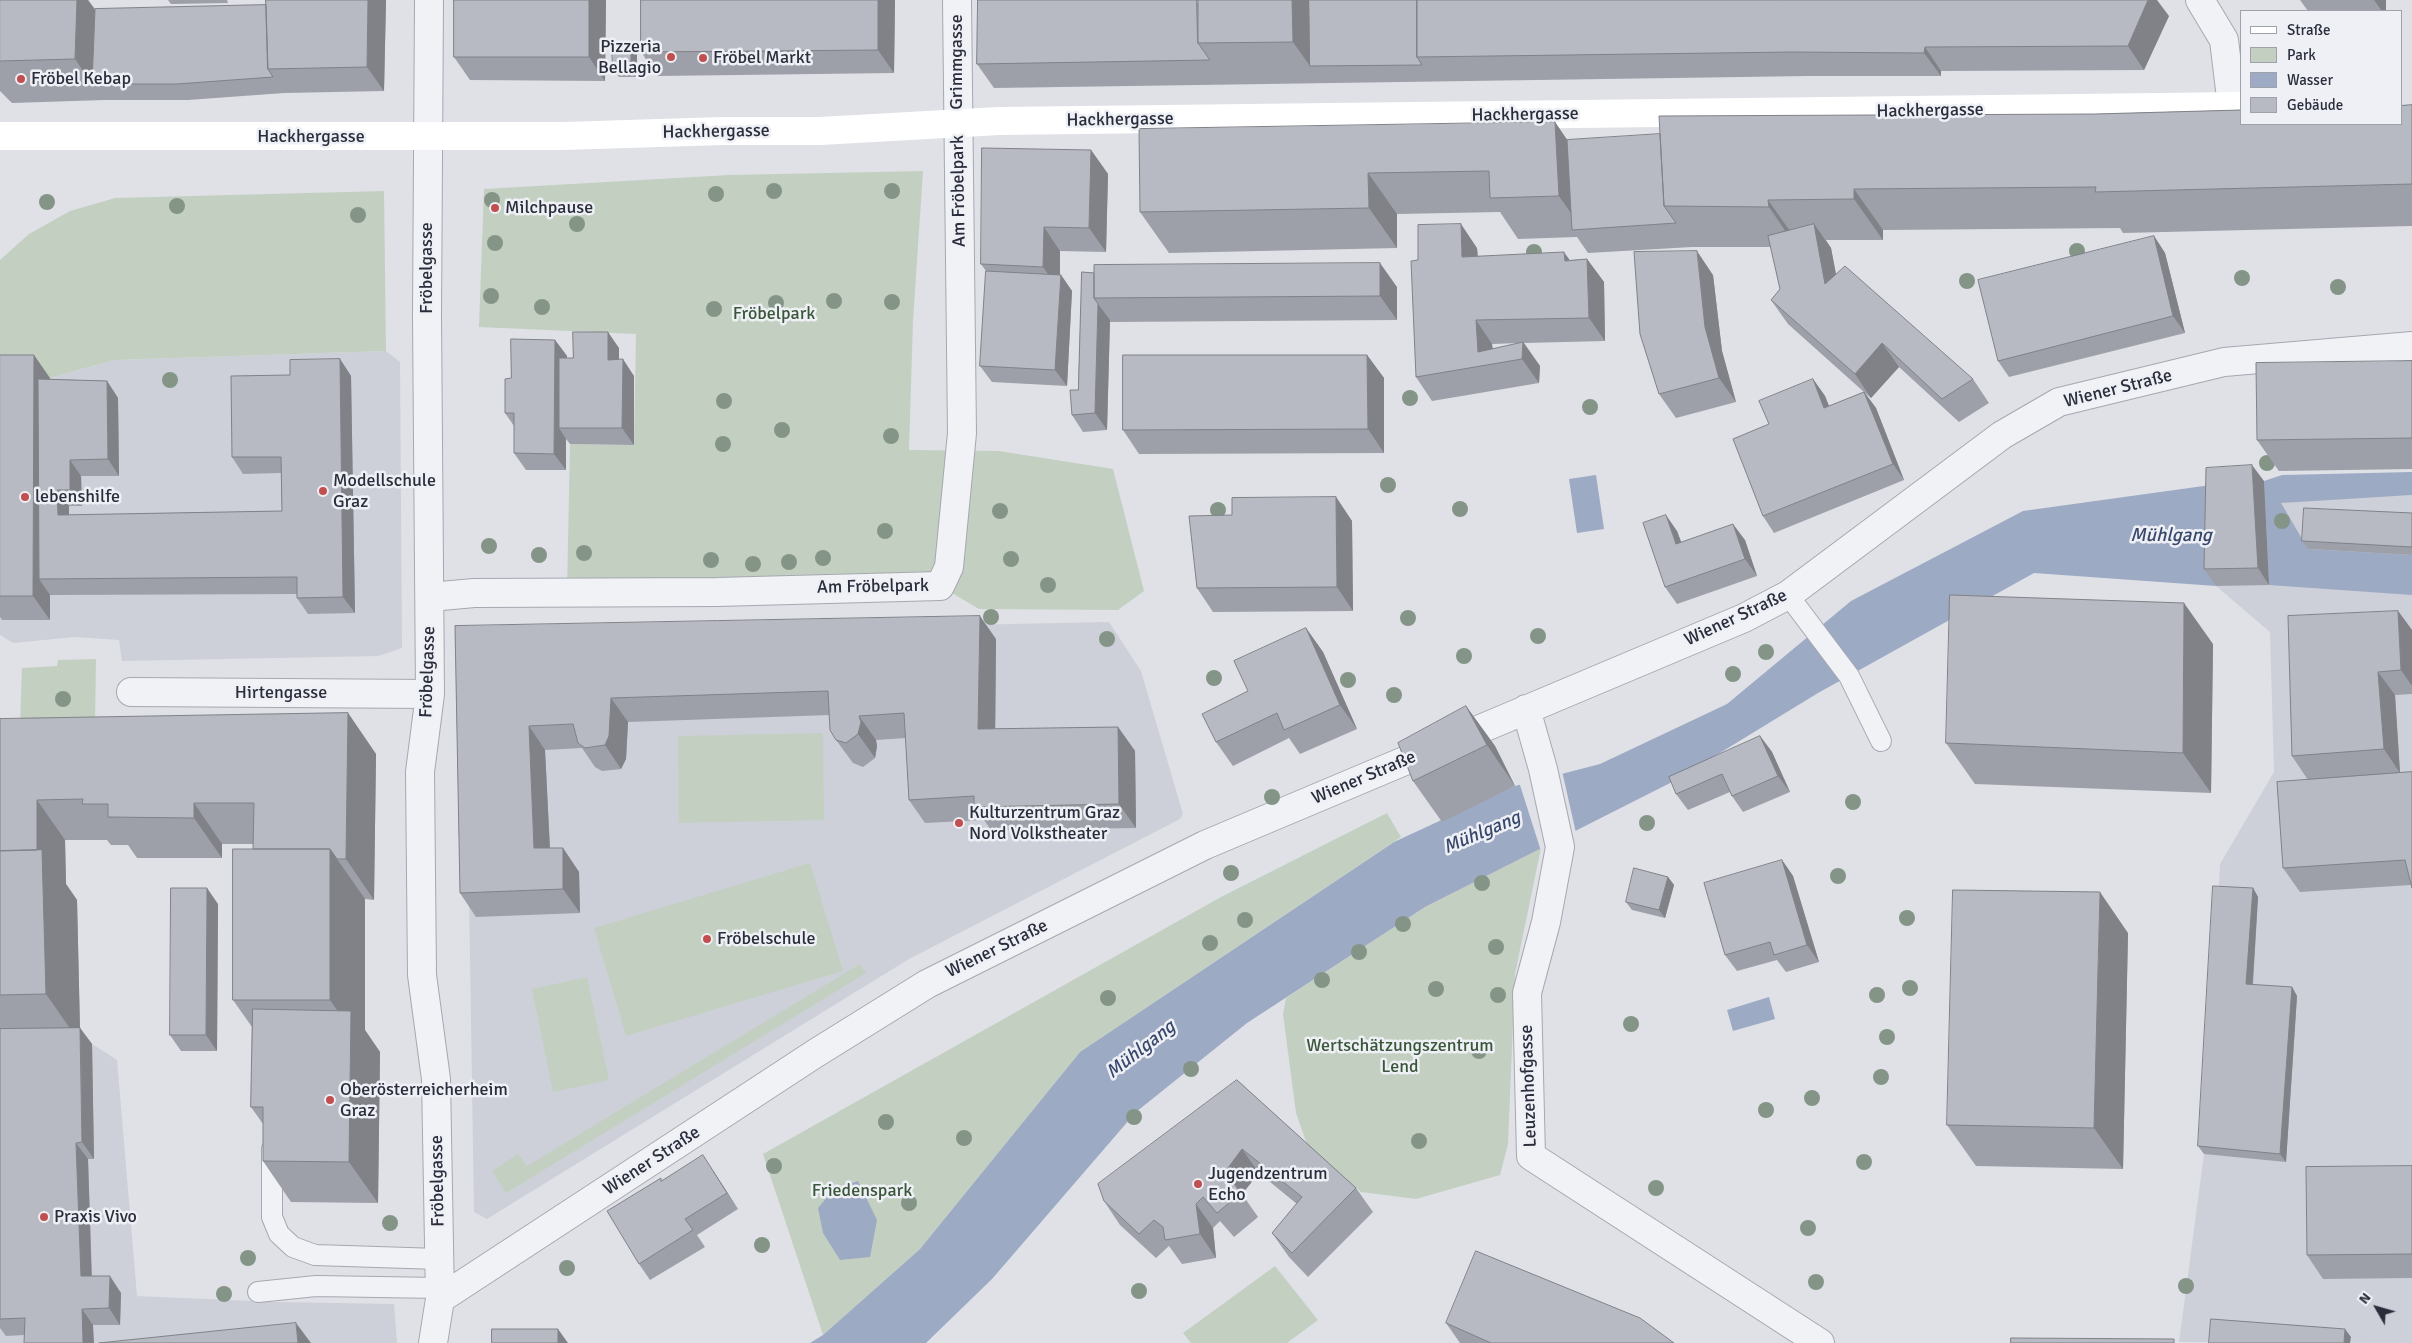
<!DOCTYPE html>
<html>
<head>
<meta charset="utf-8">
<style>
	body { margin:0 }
	#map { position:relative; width:2412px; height:1343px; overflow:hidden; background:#dfe1e7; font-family:Signika,sans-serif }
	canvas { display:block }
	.legend { position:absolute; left:2240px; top:10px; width:162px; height:115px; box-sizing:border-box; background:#eef0f5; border:1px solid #a0a2ab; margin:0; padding:6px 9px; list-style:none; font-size:15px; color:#2a2e3c }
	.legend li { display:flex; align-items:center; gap:10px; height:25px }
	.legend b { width:25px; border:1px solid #a0a2ab }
	.north { position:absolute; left:2352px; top:1283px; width:50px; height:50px; -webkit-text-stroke:4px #eef0f5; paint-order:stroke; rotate:308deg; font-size:14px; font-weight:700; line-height:20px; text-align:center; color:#2a2e3c }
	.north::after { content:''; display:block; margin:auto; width:18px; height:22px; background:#2a2e3c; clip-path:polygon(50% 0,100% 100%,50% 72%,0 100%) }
</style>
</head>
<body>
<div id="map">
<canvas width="2412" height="1343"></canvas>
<ul class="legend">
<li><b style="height:6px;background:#fff"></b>Straße</li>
<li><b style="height:14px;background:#c3d0c1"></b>Park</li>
<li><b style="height:14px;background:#9daac4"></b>Wasser</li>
<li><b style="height:14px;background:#b7bac3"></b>Gebäude</li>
</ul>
<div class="north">N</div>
</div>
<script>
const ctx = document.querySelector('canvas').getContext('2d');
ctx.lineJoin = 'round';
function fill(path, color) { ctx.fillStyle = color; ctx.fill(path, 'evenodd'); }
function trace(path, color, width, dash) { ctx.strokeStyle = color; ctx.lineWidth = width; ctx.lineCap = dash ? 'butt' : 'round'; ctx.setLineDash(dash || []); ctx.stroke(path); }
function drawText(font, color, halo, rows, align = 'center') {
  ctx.font = font + ' Signika,sans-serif'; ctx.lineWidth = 5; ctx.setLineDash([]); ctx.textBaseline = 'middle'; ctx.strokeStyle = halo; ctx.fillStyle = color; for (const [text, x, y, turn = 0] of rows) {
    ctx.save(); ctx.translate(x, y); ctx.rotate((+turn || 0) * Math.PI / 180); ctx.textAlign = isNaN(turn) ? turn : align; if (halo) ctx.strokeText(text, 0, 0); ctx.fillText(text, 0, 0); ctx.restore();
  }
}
fill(new Path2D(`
	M386,351L400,362L402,648L378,656L122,661L119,640L75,637L13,643L0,635V379L50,378L114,360Z
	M2264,481L2320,499L2412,495V1343L2179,1342L2204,1154L2220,864L2274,772L2270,632L2216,586L2218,484Z
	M1109,622L1141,671L1183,814L1180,819L909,959L487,1219L474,1212L465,635Z
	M92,1044L117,1060L137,1296L275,1302L394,1304L397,1343H0V1046Z`), '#cdd0d8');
fill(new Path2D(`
	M923,171L913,321L909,450L999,451L1113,469L1144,591L1118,610L979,609L940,586L567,593L570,444L634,445L636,334L479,327L484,189L729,175Z
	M384,191L386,351L114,360L50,378L0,379V260L29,234L70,211L115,198Z
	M96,659L95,726H20L22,668L57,666L58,660Z
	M823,733L824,820L679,823L678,736Z
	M1387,813L1401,837L1080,1052L920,1249L823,1335L763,1154L1221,897Z
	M1541,848L1515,974L1508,1144L1500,1175L1416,1199L1361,1192L1308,1147L1296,1113L1283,1014L1286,998L1425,907Z
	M810,863L843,971L626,1036L594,928Z
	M860,964L866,973L506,1193L492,1171L518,1154L527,1166Z
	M587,977L609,1080L553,1092L532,989Z
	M1275,1266L1318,1320L1287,1343H1191L1183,1333Z`), '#c3d0c1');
fill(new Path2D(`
	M2412,472V495L2281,503L2308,549L2412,555V595L2269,585L2264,481L2282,475Z
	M1596,475L1604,529L1577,533L1569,479Z
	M2218,484L2216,586L2034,573L1818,693L1674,781L1425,907L1247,1023L1136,1112L992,1279L926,1343H810L823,1335L920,1249L1080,1052L1394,842L1515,786L1600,764L1727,704L1851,601L2023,511Z
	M1769,997L1775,1019L1733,1031L1727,1010Z
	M858,1181L877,1220L870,1257L840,1260L823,1233L818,1208L834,1189Z`), '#9daac4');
fill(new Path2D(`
	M1562,771L1576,833L1541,851L1519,782Z`), '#dfe1e7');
const service = new Path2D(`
	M1788,595L1849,676L1881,741
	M272,1149V1217L279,1234L293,1247L315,1255L439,1259
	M258,1292L316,1286L440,1288`);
const minor = new Path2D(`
	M429,0L427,316L430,694L420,772L422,975L436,1079L440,1299L433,1343
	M2200,0L2224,40L2232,106
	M430,597L474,593L717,592L940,586L949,567L962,433L957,0
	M131,692L430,694
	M1526,709L1543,769L1560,847L1546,922L1527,993L1531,1156L1820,1343
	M440,1299L816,1053L927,984L1205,845L1744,618L1788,595L2002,435L2059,402L2224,362L2412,346`);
trace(service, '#a5a8b0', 22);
trace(minor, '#a5a8b0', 30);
trace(service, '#f1f2f6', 20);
trace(minor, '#f1f2f6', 28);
trace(new Path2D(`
	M0,136H563L723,131H820L999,121L2241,106`), '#fff', 28);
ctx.fillStyle = '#849587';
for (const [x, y] of [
	[774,191],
	[892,191],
	[716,194],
	[492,200],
	[47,202],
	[177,206],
	[358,215],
	[577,224],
	[495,243],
	[2077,251],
	[1534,252],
	[2242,278],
	[1967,281],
	[2338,287],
	[491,296],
	[834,301],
	[892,302],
	[776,303],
	[542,307],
	[714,309],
	[170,380],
	[1410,398],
	[724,401],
	[1590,407],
	[782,430],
	[891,436],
	[723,444],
	[2267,463],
	[1388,485],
	[1460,509],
	[1218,510],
	[1000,511],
	[2282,521],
	[885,531],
	[489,546],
	[584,553],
	[539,555],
	[823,558],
	[1011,559],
	[711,560],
	[789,562],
	[753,564],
	[1048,585],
	[991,617],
	[1408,618],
	[1538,636],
	[1107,639],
	[1766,652],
	[1464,656],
	[1733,674],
	[1214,678],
	[1348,680],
	[1394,695],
	[63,699],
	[1272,797],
	[1853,802],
	[1647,823],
	[1231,873],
	[1838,876],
	[1482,883],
	[1907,918],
	[1245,920],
	[1403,924],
	[1210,943],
	[1496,947],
	[1359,952],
	[1322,980],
	[1910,988],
	[1436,989],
	[1498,995],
	[1877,995],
	[1108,998],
	[1631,1024],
	[1887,1037],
	[1479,1051],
	[1191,1069],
	[1881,1077],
	[1812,1098],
	[1766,1110],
	[1134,1117],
	[886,1122],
	[964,1138],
	[1419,1141],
	[1864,1162],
	[774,1166],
	[1656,1188],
	[909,1203],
	[390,1223],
	[1808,1228],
	[762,1245],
	[248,1258],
	[567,1268],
	[1816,1282],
	[2186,1286],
	[1139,1291],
	[224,1294]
]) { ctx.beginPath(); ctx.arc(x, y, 8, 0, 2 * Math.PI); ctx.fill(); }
fill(new Path2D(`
	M0,0H88L95,9L266,5V0H386L384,91L284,93L188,100H104L12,103L0,91Z
	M168,0H227L228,3L171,4Z
	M606,0L605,81L470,80L454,57Z
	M895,0L894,73L658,76L641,52Z
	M978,0L2169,16L2144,70L1941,71V76H1808L994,88L977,64Z
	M2300,0H2386V11H2308Z
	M637,55V77H619L613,69Z
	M2412,105V226L2123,233L2120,228L1883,230V240H1826L1831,248L1836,274L1973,379L1989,403L1959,422L1899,367L1871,398L1865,393L1876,408L1904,480L1774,533L1763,516L1769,424L1813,379L1825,396L1829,406L1864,392L1788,324L1771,300L1780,289L1771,247H1692L1588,253L1577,237L1518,239L1500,212L1397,214V248L1169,253L1140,212L1555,122L1567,140L2095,114Z
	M1091,150L1108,174L1106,252L1060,251V275H1061L1072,291L1067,386L992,382L980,366L986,271L981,264Z
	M2154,236L2165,253L2185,333L2009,377L1998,361Z
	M1477,248L1478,256L1570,260L1587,259L1604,282L1605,341L1524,343L1540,366L1539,383L1432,401L1416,377L1418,260ZM1519,343L1493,349L1492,344Z
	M1082,272L1397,287V320L1110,322V320L1107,430L1083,432L1072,415L1078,390Z
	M1713,275L1722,351L1736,402L1676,418L1659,394Z
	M555,340L567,356V358H573L619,348V359L634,376V445L570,444L566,439V470H526L514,453V426L505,413L511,378Z
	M0,355H34L50,379L107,381L118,398L119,476H81L82,506H69V515L282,511L281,473L243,474L232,457L290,375L340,359L351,376L355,613L308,614L297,598V594L50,595V620H2L0,617Z
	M1367,355L1384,378V453L1139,454L1123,430Z
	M2412,361V469L2279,471L2257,440Z
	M2264,481L2269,585L2216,586L2204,569Z
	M1336,497L1352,521L1353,611L1213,612L1197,588L1232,515Z
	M2412,513V555L2308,549L2302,541Z
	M1677,531L1681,542L1745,540L1757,576L1677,604L1665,587Z
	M2398,611L2412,630V694L2395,695L2400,773L2337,778L2412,772L2411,885L2300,892L2283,868L2308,780L2292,756Z
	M455,626L996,639L995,729L1118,727L1135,751L1136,828L991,830L984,820L925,823L909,800L906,738L876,740L877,746L875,758L863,767L853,763L836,740L830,715L628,722L626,759L621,769L602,771L595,767L582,748L545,750L550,848H563L579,872L580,913L476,917L460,893Z
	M1306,628L1323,652L1357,729L1300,754L1289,738L1233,766L1216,742L1248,691Z
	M2213,644L2211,793L1975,784L1946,743Z
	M1466,706L1495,746L1515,786L1442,822L1413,781Z
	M348,713L376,754L374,900L365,899V1030L380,1052L378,1203L291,1202L263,1161V1124L251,1107L252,1027L233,1000L254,844H222V858H137L128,845H111L107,840H65L66,884L77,900L80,1028L92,1044L94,1159H88L92,1276L121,1293L120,1325H93L24,1335L6,1336L0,1328V719Z
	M1760,736L1772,752L1790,792L1743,812L1732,796L1730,792L1688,810L1676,794Z
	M1782,860L1793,876L1819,962L1786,972L1777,960L1737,971L1725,955Z
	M1668,877L1674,885L1665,918L1632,910L1626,902Z
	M2253,888L2258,897L2253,985L2292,987L2297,996L2286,1162L2204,1154L2198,1146Z
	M218,904L217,1051H181L170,1035Z
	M2128,933L2123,1169L1976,1166L1947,1125Z
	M1237,1080L1356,1188L1373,1212L1308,1277L1289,1257L1272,1233L1297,1204L1259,1173L1242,1194L1258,1217L1234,1237L1220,1221L1213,1228L1216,1258L1182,1264L1169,1246L1156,1258L1120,1225L1104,1201Z
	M2412,1166V1278L2323,1279L2307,1255Z
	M714,1172L738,1209L697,1235L705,1247L650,1280L639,1264L662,1180Z
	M1446,1323L1674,1343H1460Z`), '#9da0a8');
fill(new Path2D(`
	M77,0H88L106,26L92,84L75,59Z
	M368,0H386L384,91L367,67Z
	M589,0H606L605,81L589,57Z
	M878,0H895L894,73L878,50Z
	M1292,0H1317L1310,66L1293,42Z
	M2148,0H2157L2169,16L2144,70L2128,46Z
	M2374,0H2386V11H2382Z
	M631,46L637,55V77L631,69Z
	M1925,47L1941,71V76L1924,53Z
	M1555,122L1583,163L1582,229L1559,196Z
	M1091,150L1108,174L1106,252L1089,228Z
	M1368,173L1397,214V248L1369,208Z
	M1854,189L1883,230V240L1854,199Z
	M1768,200L1797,241V248L1769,207Z
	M1461,224L1477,248L1479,281L1462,257Z
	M1814,224L1831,248L1842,307L1825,284Z
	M1044,227L1060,251V291L1043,267Z
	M2154,236L2165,253L2185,333L2173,316Z
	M1697,251L1713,275L1722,351L1736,402L1719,378L1705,327Z
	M1564,252L1581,276L1565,261Z
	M1587,259L1604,282L1605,341L1589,318Z
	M1380,263L1397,287V320L1380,296Z
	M1061,275L1072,291L1067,386L1055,370Z
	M1098,304L1110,320L1107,430L1095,413Z
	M1476,320L1492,344L1494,364L1478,352Z
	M608,332L619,348V376L608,360Z
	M555,340L567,356L566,428H559L566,439V470L554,454Z
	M1523,342L1540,366L1539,383L1522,359Z
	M1882,343L1899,367L1871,398L1855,374Z
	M34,355L50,378V579H39L50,595V620L33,596Z
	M1367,355L1384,378V453L1368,429Z
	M340,359L351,376L355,613L343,597Z
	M623,359L634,376V445L622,428Z
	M1813,379L1825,396L1836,424L1824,408Z
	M107,381L118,398L119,476L108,459Z
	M1864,392L1876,408L1904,480L1893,464Z
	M70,460L81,476L82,506L70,490Z
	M2252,465L2264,481L2269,585L2258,568Z
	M57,490L69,506V532L58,515Z
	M1336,497L1352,521L1353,611L1337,587Z
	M1666,515L1677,531L1688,560L1676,544Z
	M1733,524L1745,540L1757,576L1745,559Z
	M2184,603L2213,644L2211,793L2183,753Z
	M2398,611L2412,630V686L2401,670Z
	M980,616L996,639L995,753L978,729Z
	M1306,628L1323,652L1357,729L1340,705Z
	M2378,672L2395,695L2400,773L2384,749Z
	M611,698L628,722L626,759L621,769L605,745Z
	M1466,706L1495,746L1515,786L1487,745Z
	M348,713L376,754L374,900L346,859Z
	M859,716L876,740L877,746L875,758L858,734Z
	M529,726L545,750L551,872L534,848Z
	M1118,727L1135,751L1136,828L1119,804Z
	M1760,736L1772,752L1790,792L1778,776Z
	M37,800L65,840L66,884L77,900L80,1031V1028L92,1044L94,1159L82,1142L81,1044L46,994L37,860Z
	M194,803L222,844V858L194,818Z
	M563,848L579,872L580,913L563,889Z
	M330,849L365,899V1030L380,1052L378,1203L349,1162L351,1030L330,1000Z
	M1782,860L1793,876L1819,962L1807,945Z
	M1668,877L1674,885L1665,918L1659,910Z
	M207,888L218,904L217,1051L206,1035Z
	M2253,888L2258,897L2252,993L2246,984Z
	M2100,892L2128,933L2123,1169L2094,1128Z
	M2292,987L2297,996L2286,1162L2280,1154Z
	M76,1143L88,1159L92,1292L81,1276Z
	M1242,1149L1259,1173L1242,1194L1225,1172Z
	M703,1155L714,1172L738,1209L727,1193Z
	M1196,1204L1213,1228L1216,1258L1200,1234Z
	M110,1276L121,1293L120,1325L109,1308Z
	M82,1309L93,1325L94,1343H83Z
	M296,1323L311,1343H298Z
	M558,1329L568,1343H558Z
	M2345,1329L2351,1337L2350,1343H2344Z`), '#808288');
const building = new Path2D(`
	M0,0H77L75,59L0,61Z
	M266,0H368L367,67L268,69Z
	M454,0H589V57H454Z
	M641,0H878V50L641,52Z
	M978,0H1198V43L1210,60L977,64Z
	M1197,0H1292L1293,42L1198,43Z
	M1309,0H1417V57L1422,65L1310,66Z
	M1417,0H2148L2128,46L1925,47L1924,53L1791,52L1417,57Z
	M266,5L268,69L273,77L177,84H92L95,9Z
	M612,46H631V69H613Z
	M2412,105V184L2095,192L2096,187L1854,189V199L1768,200L1769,207L1664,206L1659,116L2095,114L2241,110V124H2401V106Z
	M1555,122L1559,196L1490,198L1489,171L1368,173L1369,208L1140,212L1139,129Z
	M1660,134L1664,206L1676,223L1572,230L1567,140Z
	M982,148L1091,150L1089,228L1044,227L1043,267L981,264Z
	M1461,224L1462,257L1564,252L1565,261L1587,259L1589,318L1476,320L1478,352L1523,342L1522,359L1416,377L1411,261L1418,260V225Z
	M1814,224L1825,284L1845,266L1973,379L1942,399L1882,343L1855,374L1771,300L1780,289L1768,236Z
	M2154,236L2173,316L1998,361L1978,280Z
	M1697,251L1705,327L1719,378L1659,394L1640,334L1634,252Z
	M1380,263V296L1094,298V265Z
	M986,271L1061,275L1055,370L980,366Z
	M1082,272L1094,273V298L1098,304L1095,413L1072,415L1070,390H1078Z
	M573,332H608V360L623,359L622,428H559V358H573Z
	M511,339L555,340L554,454L514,453V413H505V379L511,378Z
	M0,355H34L33,596H0Z
	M1123,355H1367L1368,429L1123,430Z
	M340,359L343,597L297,598V577L39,579L38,379L107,381L108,459L70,460V490H57L58,515L282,511L281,457H232L231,376L290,375V360Z
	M2412,361V438L2257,440L2256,363Z
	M1813,379L1824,408L1864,392L1893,464L1763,516L1733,439L1769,424L1759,401Z
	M2252,465L2258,568L2204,569L2206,468Z
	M1336,497L1337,587L1197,588L1189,516L1232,515V498Z
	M2304,508L2412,513V547L2302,541Z
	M1666,515L1676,544L1733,524L1745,559L1665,587L1643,523Z
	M1950,595L2184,603L2183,753L1946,743Z
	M2398,611L2401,670L2378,672L2384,749L2292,756L2288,616Z
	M980,616L978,729L1118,727L1119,804L974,807V796L909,800L904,713L859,716L861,722L858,734L846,743L836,740L830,730L828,691L611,698L609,736L605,745L585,748L578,743L573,724L529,726L534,848H563V889L460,893L455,626Z
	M1306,628L1340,705L1284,730L1277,713L1216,742L1202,714L1248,691L1234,661Z
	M1466,706L1487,745L1413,781L1398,743Z
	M348,713L346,859H337L330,849H253L254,803H194V818L108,817V804H82L83,799L37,800V850L0,851V719Z
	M1760,736L1778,776L1732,796L1722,774L1676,794L1669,777Z
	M2412,772V888L2405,860L2283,868L2277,782Z
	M233,849H330V1000H233Z
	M42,850L46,994L0,995V851Z
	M1782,860L1807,945L1774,955L1770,942L1725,955L1704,883Z
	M1634,868L1668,877L1659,910L1626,902Z
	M2213,886L2253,888L2246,984L2292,987L2280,1154L2198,1146Z
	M171,888H207L206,1035H170Z
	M1953,890L2100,892L2094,1128L1947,1125Z
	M253,1009L351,1011L349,1162L263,1161V1107H251Z
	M80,1028L82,1142L76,1143L81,1276H110L109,1308L82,1309L83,1343H24L25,1318L0,1319V1029Z
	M1237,1080L1356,1188L1292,1253L1272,1233L1302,1197L1242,1149L1225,1172L1241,1193L1217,1213L1203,1197L1196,1204L1200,1234L1165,1240L1163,1227L1154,1220L1139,1234L1104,1201L1098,1184Z
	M703,1155L727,1193L685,1219L693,1230L639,1264L607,1211L661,1178V1181Z
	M2412,1166V1254L2307,1255L2306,1167Z
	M1476,1251L1640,1318L1674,1343H1491L1446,1323Z
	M2211,1319L2345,1329L2344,1343H2209Z
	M296,1323L298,1343H99Z
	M492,1329H558V1343H492Z
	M2011,1338L2174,1339V1343H2011Z`);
fill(building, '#b7bac3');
trace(building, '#808288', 1);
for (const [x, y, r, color] of [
	[671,57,5,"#c14f50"],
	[703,58,5,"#c14f50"],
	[21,79,5,"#c14f50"],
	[495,208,5,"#c14f50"],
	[323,491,5,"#c14f50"],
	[25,497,5,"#c14f50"],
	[959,823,5,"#c14f50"],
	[707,939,5,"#c14f50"],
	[330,1100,5,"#c14f50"],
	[1198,1184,5,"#c14f50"],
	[44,1217,5,"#c14f50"]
]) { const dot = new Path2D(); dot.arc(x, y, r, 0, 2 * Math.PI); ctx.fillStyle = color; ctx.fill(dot); trace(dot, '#eef0f5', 2); }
drawText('18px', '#2a2e3c', '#eef0f5', [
	["Pizzeria",661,47,"right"],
	["Bellagio",661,68,"right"],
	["Fröbel Markt",713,58],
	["Fröbel Kebap",31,79],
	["Milchpause",505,208],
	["Modellschule",333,481],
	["Graz",333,502],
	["lebenshilfe",35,497],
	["Kulturzentrum Graz",969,813],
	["Nord Volkstheater",969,834],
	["Fröbelschule",717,939],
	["Oberösterreicherheim",340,1090],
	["Graz",340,1111],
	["Jugendzentrum",1208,1174],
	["Echo",1208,1195],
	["Praxis Vivo",54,1217]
], 'left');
drawText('18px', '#2a2e3c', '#eef0f5', [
	["Grimmgasse",957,62,-90],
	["Hackhergasse",1930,111,-1],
	["Hackhergasse",1525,115,-1],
	["Hackhergasse",1120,120,-1],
	["Hackhergasse",716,132,-1],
	["Hackhergasse",311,137],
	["Am Fröbelpark",959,191,-91],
	["Fröbelgasse",427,268,-90],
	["Wiener Straße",2118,389,-14],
	["Am Fröbelpark",873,587,-1],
	["Wiener Straße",1736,618,-25],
	["Fröbelgasse",428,672,-88],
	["Hirtengasse",281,693],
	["Wiener Straße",1364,778,-23],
	["Wiener Straße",997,949,-26],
	["Leuzenhofgasse",1529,1086,-92],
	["Wiener Straße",652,1161,-33],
	["Fröbelgasse",438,1181,-91]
]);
drawText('18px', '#395738', '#eef0f5', [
	["Fröbelpark",774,314],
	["Wertschätzungszentrum",1400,1046],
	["Lend",1400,1067],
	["Friedenspark",862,1191]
]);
drawText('italic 19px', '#38476c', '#eef0f5', [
	["Mühlgang",2171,536],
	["Mühlgang",1482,833,-23],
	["Mühlgang",1141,1050,-38]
]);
</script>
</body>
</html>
